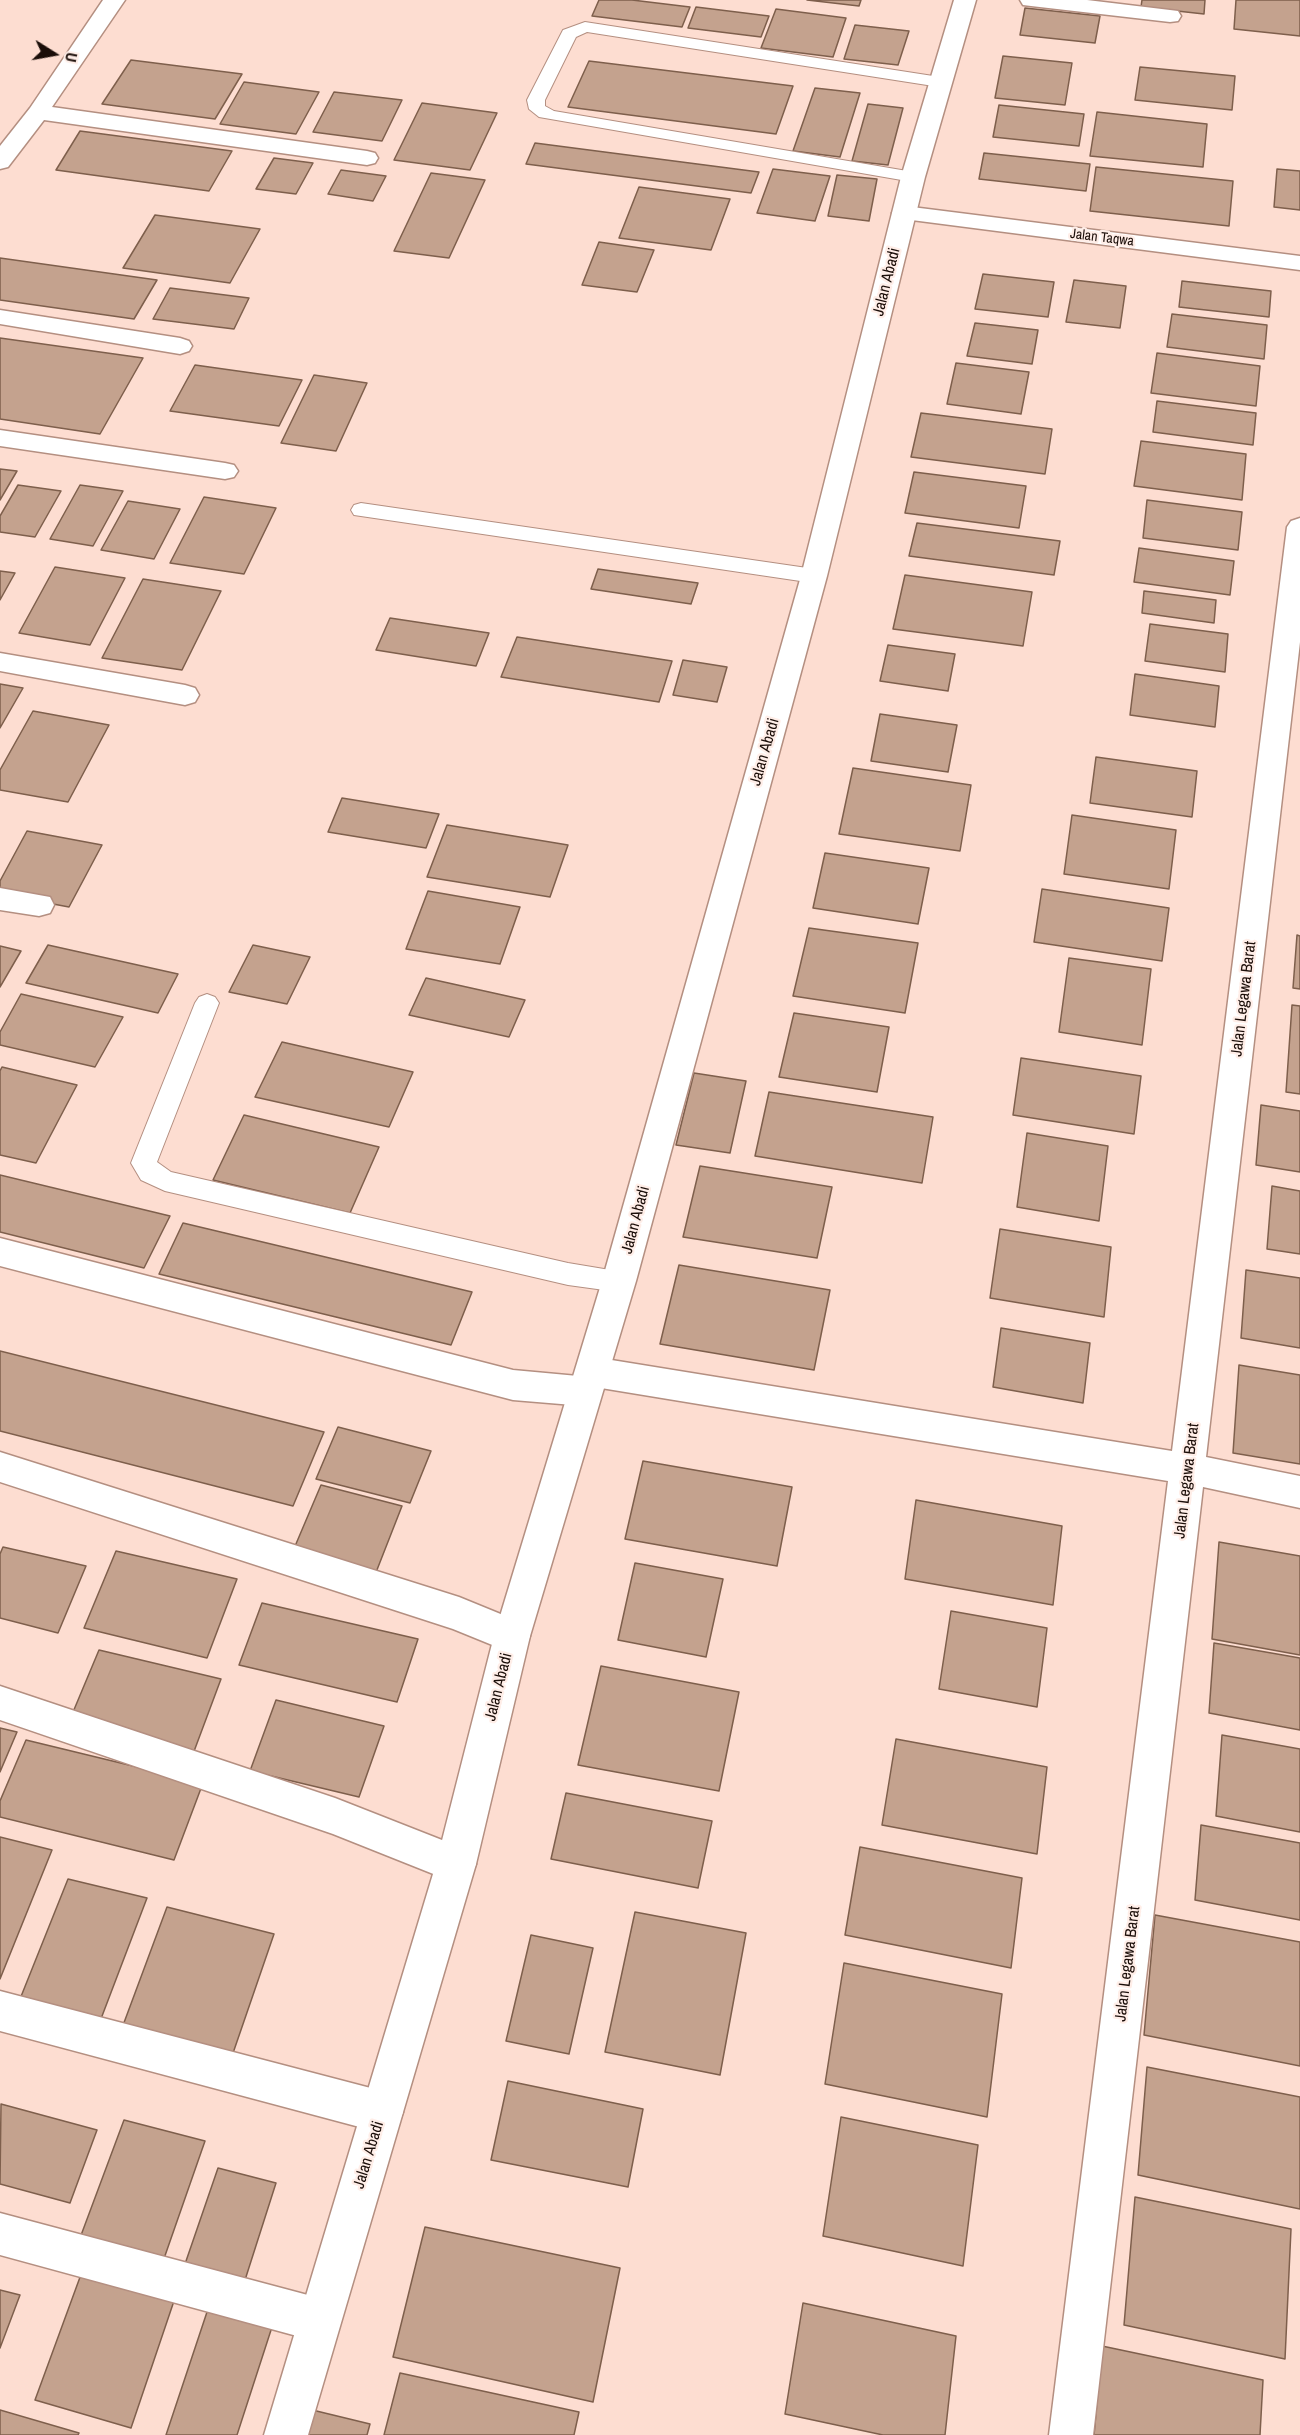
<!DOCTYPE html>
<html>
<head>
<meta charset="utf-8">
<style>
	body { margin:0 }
	#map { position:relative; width:1300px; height:2435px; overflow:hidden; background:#fdddd1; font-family:"Archivo Narrow",sans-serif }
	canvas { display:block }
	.north { position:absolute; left:24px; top:24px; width:60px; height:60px; -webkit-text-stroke:4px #ffeee8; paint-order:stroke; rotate:101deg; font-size:16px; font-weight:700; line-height:24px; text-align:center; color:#1b0e09 }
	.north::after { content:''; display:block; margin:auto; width:21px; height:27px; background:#1b0e09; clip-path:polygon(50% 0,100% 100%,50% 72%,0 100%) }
</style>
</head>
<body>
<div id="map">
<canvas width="1300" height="2435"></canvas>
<div class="north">U</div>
</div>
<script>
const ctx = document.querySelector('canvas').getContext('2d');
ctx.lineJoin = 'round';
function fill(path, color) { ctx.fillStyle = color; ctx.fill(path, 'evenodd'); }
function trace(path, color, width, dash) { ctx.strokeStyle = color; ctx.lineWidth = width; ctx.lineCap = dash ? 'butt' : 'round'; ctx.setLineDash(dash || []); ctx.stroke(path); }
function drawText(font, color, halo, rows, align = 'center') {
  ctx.font = font + ' "Archivo Narrow",sans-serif'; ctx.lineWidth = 4.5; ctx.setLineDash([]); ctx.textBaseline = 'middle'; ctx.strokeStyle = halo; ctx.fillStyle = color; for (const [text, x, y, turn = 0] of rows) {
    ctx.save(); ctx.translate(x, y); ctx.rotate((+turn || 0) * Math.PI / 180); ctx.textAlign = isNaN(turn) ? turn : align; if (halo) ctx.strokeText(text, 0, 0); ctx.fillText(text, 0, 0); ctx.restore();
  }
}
const building = new Path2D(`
	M599,0H632L690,7L682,27L592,16Z
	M807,0H861L859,6Z
	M1142,0H1205L1204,14L1141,7Z
	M1236,0H1300V36L1234,29Z
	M696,7L769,16L761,37L688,28Z
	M1025,8L1100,16L1095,43L1020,35Z
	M776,9L846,18L833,57L761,48Z
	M855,25L909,31L898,65L844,59Z
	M1003,56L1072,63L1065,105L995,98Z
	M131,60L242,74L215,119L102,104Z
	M589,61L793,86L776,134L568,107Z
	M1140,67L1235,76L1232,110L1135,100Z
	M244,82L319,92L296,134L220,124Z
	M815,88L860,93L840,157L793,151Z
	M334,92L402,100L382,141L313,132Z
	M422,103L497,113L470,170L394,160Z
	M868,104L903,108L888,165L852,161Z
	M999,105L1084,114L1079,146L993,137Z
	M1097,112L1207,124L1203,167L1090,156Z
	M80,131L232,151L209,191L56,170Z
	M535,143L759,172L751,193L526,164Z
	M984,153L1090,164L1086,191L979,179Z
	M274,158L313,163L296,194L256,189Z
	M1096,167L1233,181L1229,226L1090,211Z
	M773,169L830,176L815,221L757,213Z
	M1277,169L1300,171V210L1274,207Z
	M341,170L386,176L373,201L328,194Z
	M431,173L485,180L449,258L394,251Z
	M837,175L877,179L869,221L828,216Z
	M639,187L730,199L711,250L619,238Z
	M155,215L260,229L230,283L123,268Z
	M599,242L654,250L637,292L582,285Z
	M0,258L157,280L134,319L0,300Z
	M983,274L1054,282L1048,317L975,309Z
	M1074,280L1126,286L1120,328L1066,322Z
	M1182,281L1271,291L1269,317L1179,307Z
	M170,288L249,298L234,329L153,319Z
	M1172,314L1267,325L1264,359L1167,347Z
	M975,323L1038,330L1032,364L967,356Z
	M0,338L143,358L100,434L0,419Z
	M1157,353L1260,366L1256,406L1151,393Z
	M956,363L1029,372L1021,414L947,404Z
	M195,365L302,380L279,426L170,411Z
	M314,375L367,383L336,451L281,443Z
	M1157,401L1256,413L1253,445L1153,432Z
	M921,413L1052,429L1045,474L911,457Z
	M1141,441L1246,454L1242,500L1134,486Z
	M0,469L17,471L0,500Z
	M914,472L1026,486L1019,528L905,513Z
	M18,485L61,491L35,537L0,532V516Z
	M80,485L123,491L93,546L50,539Z
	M204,497L276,508L244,574L170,563Z
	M1147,500L1242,512L1238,550L1143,538Z
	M128,501L180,509L154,559L101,550Z
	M917,523L1060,541L1054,575L909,556Z
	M1139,548L1234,561L1230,595L1134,582Z
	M55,567L125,578L90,645L19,633Z
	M598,569L698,583L691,604L591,589Z
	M0,571L15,573L0,600Z
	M905,575L1032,592L1023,646L893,629Z
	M143,579L221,591L182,670L102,658Z
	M1144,591L1216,600L1214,623L1142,613Z
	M390,618L489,633L476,666L376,650Z
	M1150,624L1228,634L1225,672L1145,661Z
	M517,637L672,661L659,702L501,677Z
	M888,645L955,654L948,691L880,681Z
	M683,660L727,667L717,702L673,695Z
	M1135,674L1219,686L1215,727L1130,715Z
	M0,684L23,688L0,728Z
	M33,711L109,725L68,802L0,790V770Z
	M880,714L957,725L948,772L871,761Z
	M1096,757L1197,771L1192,817L1090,803Z
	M853,768L971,785L960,851L839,834Z
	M342,798L439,814L426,848L328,832Z
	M1072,815L1176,830L1169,889L1064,874Z
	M447,825L568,845L550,897L427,877Z
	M27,831L102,845L69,907L0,894V881Z
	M825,853L929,868L918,924L813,908Z
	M1042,889L1169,908L1162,961L1034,942Z
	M428,891L520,907L500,964L406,949Z
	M809,928L918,943L905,1013L793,996Z
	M1297,935L1300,936V989L1293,988Z
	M48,945L178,974L158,1013L26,983Z
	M253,945L310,957L287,1004L229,992Z
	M0,946L21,951L0,987Z
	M1069,958L1151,969L1142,1045L1059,1032Z
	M426,978L525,1000L509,1037L409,1015Z
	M21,994L123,1017L95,1067L0,1045V1032Z
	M1292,1005L1300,1006V1094L1286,1092Z
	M794,1013L889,1027L877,1092L779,1077Z
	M282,1042L413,1072L389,1127L255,1097Z
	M1021,1058L1141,1076L1134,1134L1013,1115Z
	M2,1067L77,1085L36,1163L0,1155V1071Z
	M694,1073L746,1081L730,1153L676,1145Z
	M769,1092L933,1117L922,1183L755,1156Z
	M1261,1105L1300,1111V1172L1256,1165Z
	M244,1115L379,1147L350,1213L213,1180Z
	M1027,1133L1108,1146L1099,1221L1017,1207Z
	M700,1166L832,1187L817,1258L683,1237Z
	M0,1175L170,1216L144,1268L0,1232Z
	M1272,1186L1300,1191V1254L1267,1249Z
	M183,1223L472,1292L451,1345L159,1274Z
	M1000,1229L1111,1247L1104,1317L990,1298Z
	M679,1265L830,1290L814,1370L660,1344Z
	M1246,1270L1300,1278V1348L1241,1338Z
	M1001,1328L1090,1343L1083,1403L993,1387Z
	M0,1351L324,1432L293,1506L0,1431Z
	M1239,1365L1300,1375V1464L1233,1453Z
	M338,1427L431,1451L410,1503L316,1479Z
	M643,1461L792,1487L777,1566L625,1539Z
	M321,1485L402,1506L373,1580L290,1558Z
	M916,1500L1062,1526L1053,1605L905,1579Z
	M1219,1542L1300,1556V1655L1212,1639Z
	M3,1547L86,1566L58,1633L0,1618V1554Z
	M116,1551L237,1579L207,1658L84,1628Z
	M635,1563L723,1579L706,1657L618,1640Z
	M262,1603L418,1639L397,1702L239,1665Z
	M951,1611L1047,1628L1037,1707L939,1689Z
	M1214,1643L1300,1658V1730L1209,1713Z
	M99,1650L221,1679L193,1754L68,1724Z
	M601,1666L739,1692L719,1791L578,1765Z
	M276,1700L384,1726L359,1797L250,1771Z
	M0,1728L17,1732L0,1772Z
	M1222,1735L1300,1749V1832L1216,1816Z
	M896,1739L1047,1767L1037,1854L882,1825Z
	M26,1740L203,1783L174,1860L0,1817V1801Z
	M566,1793L712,1821L698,1888L551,1859Z
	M1201,1825L1300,1843V1920L1195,1900Z
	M0,1837L52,1850L0,1979Z
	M860,1847L1022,1878L1011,1968L845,1935Z
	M68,1879L147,1898L99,2024L18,2004Z
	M167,1907L274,1934L232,2056L122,2028Z
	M635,1912L746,1933L720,2075L605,2052Z
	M1155,1915L1300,1942V2066L1144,2035Z
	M531,1935L593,1948L569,2054L506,2041Z
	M844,1963L1002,1994L987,2117L825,2084Z
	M1147,2067L1300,2097V2209L1138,2175Z
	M508,2081L643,2109L628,2187L491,2160Z
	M1,2104L97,2130L70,2203L0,2184Z
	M841,2117L978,2145L963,2266L823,2236Z
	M124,2120L205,2141L160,2270L77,2246Z
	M218,2168L276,2183L245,2280L185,2264Z
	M1135,2197L1291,2229L1285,2359L1124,2325Z
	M425,2227L620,2268L593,2402L393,2357Z
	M83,2269L176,2295L131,2428L35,2400Z
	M0,2290L20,2295L0,2348Z
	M803,2303L956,2336L945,2435H883L785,2414Z
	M208,2309L272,2327L237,2435H166Z
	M1102,2346L1263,2380L1260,2435H1094Z
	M400,2373L579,2412L574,2435H384Z
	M300,2407L370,2424L367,2435H292Z
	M0,2410L79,2433L78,2435H0Z`);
fill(building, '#c4a28e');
trace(building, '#7e5f4c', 1.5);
const service = new Path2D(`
	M585,22L946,78L949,82L946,86L940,87L587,32L576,37L545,100V106L554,111L913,172L919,173L922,177L919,181L913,182L539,117L529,109L527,100L563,30Z
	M361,503L814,569L821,571L824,576L821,581L814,583L354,515L351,510L354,505Z
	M207,994L215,997L219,1003L157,1162L171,1172L568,1263L628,1273L632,1281L628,1289L619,1292L568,1285L165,1191L141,1180L131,1163L195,1003L199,997Z`);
const minor = new Path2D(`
	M103,0H125L52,107L367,151L375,153L378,158L375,163L367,165L44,120L8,167L0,169V146L30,108Z
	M1020,0H1087L1170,10L1178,11L1181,16L1178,21L1170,22L1031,6L1023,5Z
	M904,206L1300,256V270L896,218L892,213L896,208Z
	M0,310L180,338L189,341L192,346L189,351L180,354L0,324Z
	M0,430L225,463L234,465L238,471L234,477L225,479L0,446Z
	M1300,518V642L1206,1457L1300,1476V1508L1203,1487L1093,2435H1049L1168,1481L601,1388L602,1391L597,1401L585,1406L513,1400L0,1266V1238L513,1370L578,1376L576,1372L581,1362L593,1357L1172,1451L1287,527L1291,521Z
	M0,653L185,685L195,688L199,695L195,702L185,705L0,671Z
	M0,888L50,897L54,905L50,913L39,916L0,910Z
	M0,1452L459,1597L525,1624L530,1636L525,1648L512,1653L453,1629L0,1482Z
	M0,1686L335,1798L470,1851L476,1864L470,1877L456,1883L333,1834L0,1720Z
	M0,1991L382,2091L397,2097L403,2112L397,2127L382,2133L0,2031Z
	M0,2213L319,2298L334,2305L341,2320L334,2335L319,2342L0,2255Z`);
const tertiary = new Path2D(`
	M954,0H976L925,177L827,576L636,1281L530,1636L476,1864L308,2435H264L436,1864L494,1636L602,1281L801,576L901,177Z`);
trace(service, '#b48f81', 2);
trace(minor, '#b48f81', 3);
trace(tertiary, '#b48f81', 3);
fill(service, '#fff');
fill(minor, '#fff');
fill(tertiary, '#fff');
drawText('14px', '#1b0e09', '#ffeee8', [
	["Jalan Taqwa",1102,238,7]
]);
drawText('16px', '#1b0e09', '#ffeee8', [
	["Jalan Abadi",887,282,-76],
	["Jalan Abadi",765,752,-74],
	["Jalan Legawa Barat",1244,999,-83],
	["Jalan Abadi",636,1220,-75],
	["Jalan Legawa Barat",1187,1481,-83],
	["Jalan Abadi",499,1687,-76],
	["Jalan Legawa Barat",1128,1964,-83],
	["Jalan Abadi",369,2155,-73]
]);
</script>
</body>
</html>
